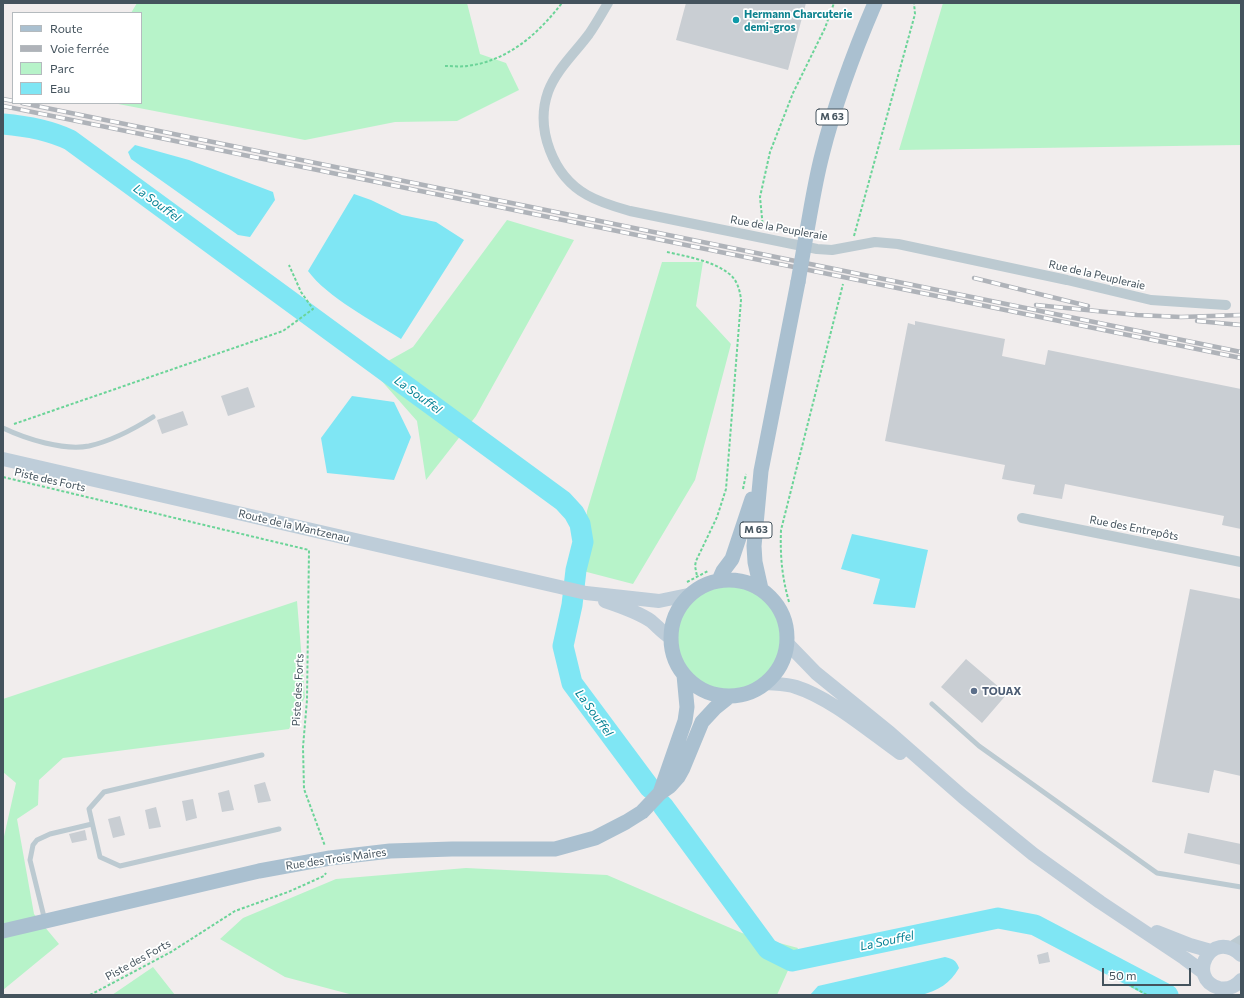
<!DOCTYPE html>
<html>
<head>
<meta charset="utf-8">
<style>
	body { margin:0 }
	#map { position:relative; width:1244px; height:998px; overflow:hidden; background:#f1eded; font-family:Commissioner,sans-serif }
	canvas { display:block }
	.frame { position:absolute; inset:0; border:4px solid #44535d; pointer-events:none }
	.legend { position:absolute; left:12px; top:12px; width:130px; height:92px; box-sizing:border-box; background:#fff; border:1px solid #b4babe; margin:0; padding:5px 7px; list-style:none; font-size:12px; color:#44535d }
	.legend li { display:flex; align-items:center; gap:8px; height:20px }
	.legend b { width:20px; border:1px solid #b4babe }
	.scale { position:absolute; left:1102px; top:968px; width:89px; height:18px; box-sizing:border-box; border:2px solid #44535d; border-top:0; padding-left:5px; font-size:12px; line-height:14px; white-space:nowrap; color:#44535d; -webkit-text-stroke:3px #fff; paint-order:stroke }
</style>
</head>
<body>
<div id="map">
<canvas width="1244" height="998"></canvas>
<div class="frame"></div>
<ul class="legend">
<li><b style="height:5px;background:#aac0d0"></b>Route</li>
<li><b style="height:5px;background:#afb3b9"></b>Voie ferrée</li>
<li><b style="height:11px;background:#b7f3c9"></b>Parc</li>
<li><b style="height:11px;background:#7fe6f4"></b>Eau</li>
</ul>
<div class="scale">50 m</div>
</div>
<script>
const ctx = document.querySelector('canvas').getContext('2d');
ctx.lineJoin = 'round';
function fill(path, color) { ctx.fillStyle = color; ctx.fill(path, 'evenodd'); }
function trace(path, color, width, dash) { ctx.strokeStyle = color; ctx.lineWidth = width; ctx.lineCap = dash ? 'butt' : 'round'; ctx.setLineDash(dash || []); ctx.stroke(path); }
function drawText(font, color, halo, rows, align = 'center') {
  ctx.font = font + ' Commissioner,sans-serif'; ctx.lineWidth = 3.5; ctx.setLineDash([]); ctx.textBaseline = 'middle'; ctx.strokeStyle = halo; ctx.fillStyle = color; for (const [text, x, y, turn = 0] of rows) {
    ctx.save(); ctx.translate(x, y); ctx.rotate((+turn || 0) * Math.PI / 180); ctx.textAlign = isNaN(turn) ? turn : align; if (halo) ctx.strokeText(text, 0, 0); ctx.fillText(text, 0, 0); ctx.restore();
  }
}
fill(new Path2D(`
	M137,3H467L480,54L506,63L519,90L457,121L395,122L305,140L113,103H141V13H131Z
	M943,3H1241V145L899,150Z
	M507,220L574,240L476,416L426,480L417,421L372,370L413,347Z
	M662,262H703L696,306L731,344L695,480L633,584L583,571L587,511Z
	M677 638a52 52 0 1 1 104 0a52 52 0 1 1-104 0Z
	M297,601L305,697L289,729L63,758L39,780L38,805L17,819L34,914L59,944L3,990V841L16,783L3,772V699Z
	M466,868L607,875L742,933L798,948L777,995H353L285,977L220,939L243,918L336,879Z
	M153,967L175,995H112Z`), '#b7f3c9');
fill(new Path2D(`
	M135,145L189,160L273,192L275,200L250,237L238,235L131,159L128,152Z
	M354,194L371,200L402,215L436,222L464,240L401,339C373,321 327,297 308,271Z
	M352,396L394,402L411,437L394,480L327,473L321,438Z
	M852,534L928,550L915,608L873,604L880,579L841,569Z
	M945,957C953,959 956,960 959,968C950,984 938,990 922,995H810L818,986Z`), '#7fe6f4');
trace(new Path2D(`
	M3,124C27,126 49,130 70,140L563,501L574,513L580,524L583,542L576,570L572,605L563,646L572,683L650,788
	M663,806L768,949L792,961L998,918L1035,925L1168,995`), '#7fe6f4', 21);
fill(new Path2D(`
	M686,3H806L788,70L676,40Z
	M915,321L1005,339L1002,356L1045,365L1048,350L1241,389V529L1222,525L1224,516L1065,484L1062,499L1033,494L1035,485L1002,479L1005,465L885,441L908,323L915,325Z
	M248,387L255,407L228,416L221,396Z
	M183,411L188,425L162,434L157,420Z
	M1190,589L1241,599V776L1214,770L1209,793L1152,782Z
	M966,659L1007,694L982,723L941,687Z
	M265,782L271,801L258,803L254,785Z
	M229,790L234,810L222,812L218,793Z
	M193,799L197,818L186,821L182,801Z
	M156,807L161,827L149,829L145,810Z
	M120,816L125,835L113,838L108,819Z
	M85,830L87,840L72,843L69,834Z
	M1188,833L1241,844V865L1184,853Z
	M1048,952L1050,962L1039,964L1037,955Z`), '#c9ced3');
trace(new Path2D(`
	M445,66C452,66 460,67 467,66C508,61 538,34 562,3
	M763,228L760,197L770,152L793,93L825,28L834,3
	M854,236L915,14L914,3
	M667,252C685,256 713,261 728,273C737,279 740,290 741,300L726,489L717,517L696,561L695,566L697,576
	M14,424L283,331L313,309L301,292L289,265
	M3,477L309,550L307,700L303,747L304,789L325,846
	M743,489L746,474
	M687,582L708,571
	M789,602C782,577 780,556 781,530L843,284
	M1131,986L1147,995
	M90,995L171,952L235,911L288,892L324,876L326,873`), '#6bd498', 2, [3, 2]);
trace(new Path2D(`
	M3,428C26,439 64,451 89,446C111,441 134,429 153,417
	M932,704L979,746L1157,873L1241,887
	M262,755L104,792L89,809L100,857L120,866L279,829
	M45,921L30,860L33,845L37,840L50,834L92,824`), '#bccad1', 5);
trace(new Path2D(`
	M608,3C602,13 596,24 589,34C575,53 556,70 548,92C535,129 553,176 587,195C601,203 616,207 630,211L817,249L832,250L875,242L898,244L1067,280L1151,300L1226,305
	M1022,518L1241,562
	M1230,947L1241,940`), '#bccad1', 10);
trace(new Path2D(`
	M3,459L586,593L659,601L688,595
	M605,601C620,606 638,612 651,621C658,627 663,633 671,638
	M787,643L816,673L890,733L963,797L1033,854L1100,902L1184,958L1203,972
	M766,683C776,684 787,684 796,687C831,698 870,732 900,753
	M1157,932L1190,945L1211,951
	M1241,955C1210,927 1186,979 1219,988C1228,990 1235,987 1241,980`), '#becdd9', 14);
trace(new Path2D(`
	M806,236C811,209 815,182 822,155C835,103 854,52 875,3
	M671 638a58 58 0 1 1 116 0a58 58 0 1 1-116 0Z
	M719,580L723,571L732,559L752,499
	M761,589L755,562L754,546L761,471L798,282
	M660,793L685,721L687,707L684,675
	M3,931L259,871L330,858L390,851L452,849H555L595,838L626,822L642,812L660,793L670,786L678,777L683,768L702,722L715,708L730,696`), '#aac0d0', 15);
const rail = new Path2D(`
	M3,99L13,101
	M22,103L1241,352
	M3,106L1241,358
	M974,278L1088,306
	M1036,305L1137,315L1181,317L1241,315
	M1197,321L1241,325`);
trace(rail, '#afb3b9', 4.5);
trace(rail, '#fff', 3, [9]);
trace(new Path2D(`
	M798,282L806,236`), '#aac0d0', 15);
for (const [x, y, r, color] of [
	[736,20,4,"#0f9aa8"],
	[974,691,4,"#5c6f8a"]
]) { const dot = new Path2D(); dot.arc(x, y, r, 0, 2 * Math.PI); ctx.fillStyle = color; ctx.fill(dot); trace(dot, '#fff', 1.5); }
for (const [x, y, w] of [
	[832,117,32],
	[756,530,32]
]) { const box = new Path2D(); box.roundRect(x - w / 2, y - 8, w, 16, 3); ctx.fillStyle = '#fff'; ctx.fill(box); trace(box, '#44535d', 1); }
drawText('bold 10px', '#44535d', null, [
	["M 63",832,117],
	["M 63",756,530]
]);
drawText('bold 11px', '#0d838f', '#fff', [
	["Hermann Charcuterie",744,14],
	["demi-gros",744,27]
], 'left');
drawText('11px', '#44535d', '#fff', [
	["Rue de la Peupleraie",779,228,10],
	["Rue de la Peupleraie",1097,275,13],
	["Piste des Forts",50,480,13],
	["Route de la Wantzenau",294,526,13],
	["Rue des Entrepôts",1134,528,11],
	["Piste des Forts",298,690,-87],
	["Rue des Trois Maires",336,859,-8],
	["Piste des Forts",138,960,-29]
]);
drawText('bold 11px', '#4e5e75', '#fff', [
	["TOUAX",982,691]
], 'left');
drawText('italic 12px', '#038193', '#fff', [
	["La Souffel",157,203,36],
	["La Souffel",418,395,36],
	["La Souffel",594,713,54],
	["La Souffel",887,941,-12]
]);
</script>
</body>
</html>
